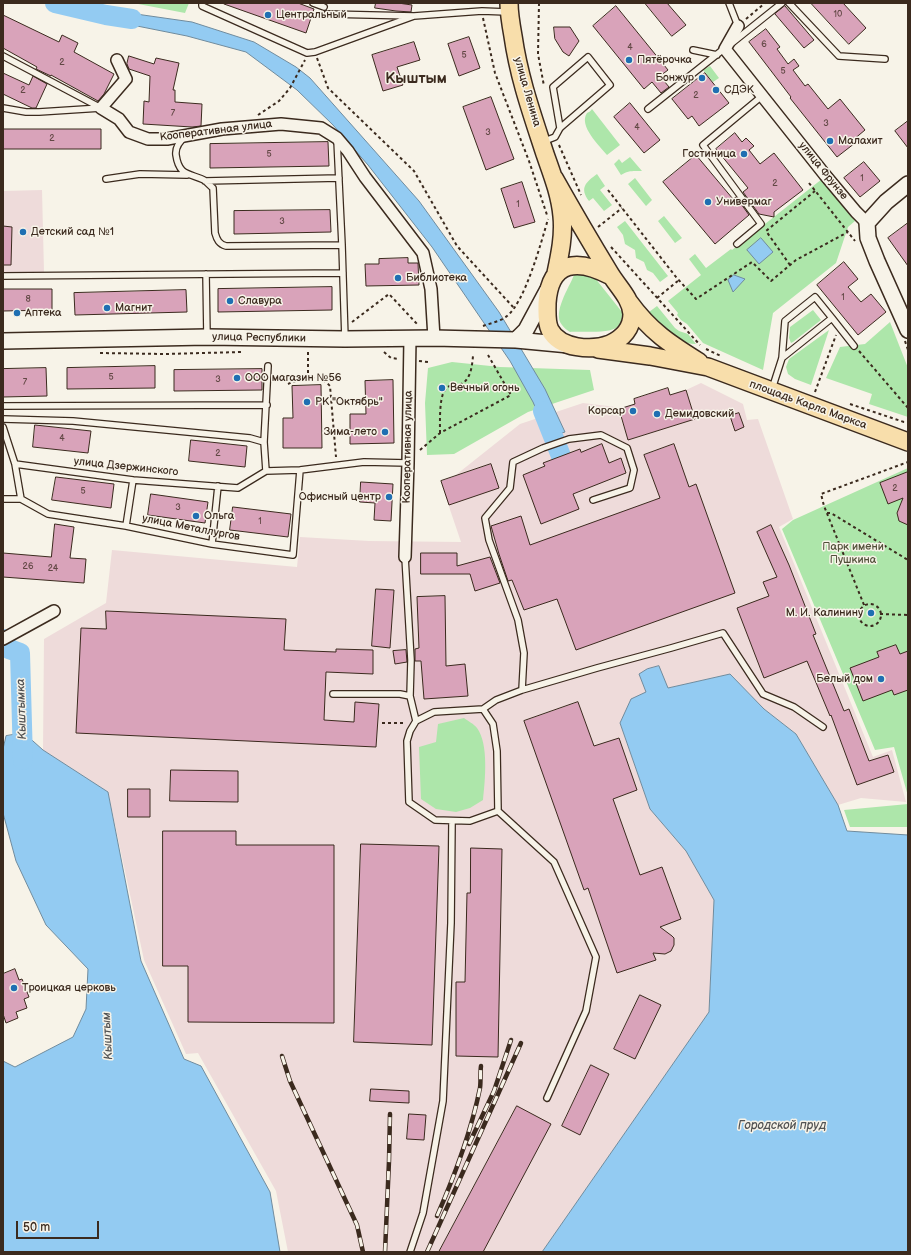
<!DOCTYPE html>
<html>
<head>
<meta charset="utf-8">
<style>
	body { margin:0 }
	#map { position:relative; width:911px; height:1255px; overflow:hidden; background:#f7f3e8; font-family:"Balsamiq Sans",sans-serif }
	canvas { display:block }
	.frame { position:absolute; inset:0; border:4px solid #3b2a1e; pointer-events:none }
	.scale { position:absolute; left:16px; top:1221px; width:83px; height:18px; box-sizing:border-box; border:2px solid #3b2a1e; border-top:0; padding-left:5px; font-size:12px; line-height:14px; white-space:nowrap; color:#3b2a1e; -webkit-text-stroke:3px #f7f3e8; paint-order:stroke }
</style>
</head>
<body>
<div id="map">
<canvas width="911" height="1255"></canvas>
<div class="frame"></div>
<div class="scale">50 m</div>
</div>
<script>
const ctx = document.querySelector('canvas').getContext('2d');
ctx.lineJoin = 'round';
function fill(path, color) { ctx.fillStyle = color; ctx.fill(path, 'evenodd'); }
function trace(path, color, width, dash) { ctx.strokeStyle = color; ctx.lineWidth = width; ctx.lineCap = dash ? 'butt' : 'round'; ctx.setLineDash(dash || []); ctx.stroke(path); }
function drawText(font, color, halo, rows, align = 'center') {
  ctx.font = font + ' "Balsamiq Sans",sans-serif'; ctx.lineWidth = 3; ctx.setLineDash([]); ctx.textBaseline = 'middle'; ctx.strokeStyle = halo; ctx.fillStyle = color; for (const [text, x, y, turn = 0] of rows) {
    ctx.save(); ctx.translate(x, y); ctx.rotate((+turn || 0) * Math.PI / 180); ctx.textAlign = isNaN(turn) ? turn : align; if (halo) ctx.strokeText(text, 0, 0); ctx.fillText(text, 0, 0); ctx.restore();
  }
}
fill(new Path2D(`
	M42,190L44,272L3,273V191Z
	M701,383L743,404L747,420L758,419L793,519L779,527L873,757L892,750L906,802L861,798L838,805L796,734L764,709L730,674L668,688L640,674L646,692L620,723L650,809L686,851L714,900L709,1012L542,1252H288L276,1191L198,1053L186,1054L144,960L108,792L43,750L44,639L106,603L112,550L297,567L300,537L369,541L461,542L442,486L520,424L583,403L616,407L629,440L695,419L686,390Z`), '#eedbda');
fill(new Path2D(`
	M133,3H189L185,13Z
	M710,66L719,78L713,82L703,70Z
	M592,109L620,145L607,155C600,146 578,126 587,113C589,112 591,111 592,109Z
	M630,157L642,171C634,171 628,170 621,175L614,164L619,159L622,163Z
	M597,174L605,186L600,190L612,205L604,211L593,198L589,201C579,188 586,182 597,174Z
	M635,178L652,200L646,206L628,184Z
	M822,179L855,221L848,227L836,263L773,313L763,370L703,343L687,324L681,320L677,315L678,313L668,301L701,275L689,259L695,254L706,268L731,249L732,250Z
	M664,216L682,238L675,243L658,221Z
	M625,221L668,276L660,282L653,273L647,270L644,262L636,258L635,250L625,244L623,235L617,227Z
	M579,272L591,273L622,312C622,317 622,323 617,327C610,334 580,331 570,332C567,330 564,328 562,325C552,313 569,288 574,275Z
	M657,306L675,328L679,331L688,334L696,344C671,343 663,330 649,312Z
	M813,310L821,320L793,342L791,343L789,338L790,327Z
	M890,322L908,368V417L869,404L872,394L826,378L840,347L865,344Z
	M829,330L811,385L795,379L788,374L786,367L789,359Z
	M452,362L500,367L590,370L594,390L528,412L454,454L427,455L425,403L428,368Z
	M908,468V796L894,747L875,750L782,529L793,520Z
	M464,718C468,721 474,724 477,728C489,744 485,781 483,800L470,808L456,812L436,809L421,799L419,747L436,742L438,724Z
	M908,804V827H850L844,810Z`), '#ade6aa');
const water = new Path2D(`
	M108,10L192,22L254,42L296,67L310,78L419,201L499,312L545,389L565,432L548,437L533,402L510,361L432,247L368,165L333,125L297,90L246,52L187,36L102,19Z
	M761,238L773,252L759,264L747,250Z
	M734,275L745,279L733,292L728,280Z
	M659,666L668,688L730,674L764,709L796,734L838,805L847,831L908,835V1252H542L709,1012L714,900L686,851L650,809L620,723L631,699L646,692L639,674L647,669Z
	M24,733L43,750L108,792L141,961L184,1059L201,1066L270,1192L280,1252H3V1061L15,1067L73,1037L86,1009L88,969L46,925L16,861L3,813V749L6,736Z`);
fill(water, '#93cbf2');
trace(water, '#708b9d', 1);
trace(new Path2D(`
	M55,3L106,15L132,19
	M543,411L561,456
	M3,639L9,649L20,653L23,760`), '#93cbf2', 20);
const building = new Path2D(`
	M224,3H298L314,9L306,33L224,4Z
	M376,3H398L412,5L411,12L396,11L375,8Z
	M645,3H667L686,25L672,36Z
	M811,3H843L866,28L849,44Z
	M616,6L668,70L660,76L669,87L661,93L652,82L644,89L593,26Z
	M785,6L814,40L804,48L775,14Z
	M3,15L59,42L62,35L78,43L74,52L114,74L104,94L98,101L51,75V76L36,69L37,67L3,48Z
	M554,27H570L579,41L569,56L563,52L555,39Z
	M766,29L780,47L777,49L788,64L794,59L799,66L793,70L805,86L808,84L828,109L840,99L865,130L853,140L855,143L837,157L790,98L791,97L749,42Z
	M469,37L480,68L459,76L448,44Z
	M414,42L420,60L397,67L403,85L383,91L372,55Z
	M129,56L154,64L156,58L179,63L173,90H175V102L202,104L201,126L192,127L143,124L144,101L149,102L150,76L129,69L127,64Z
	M3,73L29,85L33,76L47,84L36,108H32L3,94Z
	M705,73L729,103L699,126L692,116L688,119L672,99Z
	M491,97L514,159L486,170L463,107Z
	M630,103L660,140L644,153L614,117Z
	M908,121V148L895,131Z
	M3,129H101V149H3Z
	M735,133L742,142L746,138L754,146L749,150L760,164L774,153L803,190L774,212V217L759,214L743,192L748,188L716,149Z
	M328,142L329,166L210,168V144Z
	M696,155L733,199L736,197L749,215L715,244L663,182Z
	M864,162L880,181L860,197L844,178Z
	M522,182L535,222L514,228L501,189Z
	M330,210L331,232L234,234V211Z
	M908,223V266L888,238Z
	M3,226L12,227L11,265H3Z
	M408,258V263H418L419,285L366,286L365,264H379V259Z
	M844,262L858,279L848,287L861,302L871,294L886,312L858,335L817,285Z
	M332,287V310L218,312V289Z
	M3,289H52V310L3,311Z
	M186,290L187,312L75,315L74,293Z
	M155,366V388L67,389V368Z
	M46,368L47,396L3,397V369Z
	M262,369V390L174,391V370Z
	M393,380L394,443L350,444V414H366L365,381Z
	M321,385L322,448H283V418H293L292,386Z
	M668,388L670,395L686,390L695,419L628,440L619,409L635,404L634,399Z
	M739,413L744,427L735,431L730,416Z
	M35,425L91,431L88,453L33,447Z
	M191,440L247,446L245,467L189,461Z
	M602,444L609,463L621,458L626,473L573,494L579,509L541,524L523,475L545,466L543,463L580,449L581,452Z
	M674,444L689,487L696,484L735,593L576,650L557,599L524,610L512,580L508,581L499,554L491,526L521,516L530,545L660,498L644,455Z
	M491,464L499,488L449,505L441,481Z
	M908,472V525L899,521L897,513L903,498L888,504L880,483Z
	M56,477L114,484L111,508L52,500Z
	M361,482L393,484L391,521L374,520L375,503L360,502Z
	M151,494L208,502L205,523L148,515Z
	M233,507L291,514L288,537L230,530Z
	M55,524L74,527L70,558L86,559L84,583L3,577V553L51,557Z
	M771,525L789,565L816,634L813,635L844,711L849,709L869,761L888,755L894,772L857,785L831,715L830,716L807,661L764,678L737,608L769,596L763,582L777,577L757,532Z
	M421,553H457V566L490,557L500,583L475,591L470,574H421Z
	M376,589L394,590L390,648L372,646Z
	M445,596L446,666L465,664L468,696L424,699L421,661H415V649L419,648L417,597Z
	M106,611L286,619L284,650L336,652V649L373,650V674L326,672L324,720L354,722L355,702L379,704L376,747L76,733L81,628L106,629Z
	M896,645L900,654L908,651V690L894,695L892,690L863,701L850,668L879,657L877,652Z
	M406,650L407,662L395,664L393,651Z
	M578,702L594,746L619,738L637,790L613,799L640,875L662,867L681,919L660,927L672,936L674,938V945L671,951L665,954L653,953L656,960L617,973L588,888L584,890L524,721Z
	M171,770L238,771V802L170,801Z
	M128,789H150V817H128Z
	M163,831H236V845H334V1023L188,1022V966H163Z
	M361,844L439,846L432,1045L354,1042Z
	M471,848L502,849L498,1057L456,1056V982H465L467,893H470Z
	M15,969L19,980L22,979L29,997L24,999L27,1008L16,1012L18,1018L6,1023L3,1014V974Z
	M640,995L661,1005L635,1059L614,1049Z
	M591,1065L609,1074L580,1135L562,1126Z
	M371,1089L409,1091V1103L370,1101Z
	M517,1106L551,1124L483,1252H439Z
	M409,1114L426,1115L424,1140L407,1139Z`);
fill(building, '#d9a3ba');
trace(building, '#3b2a1e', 1);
const lane = new Path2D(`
	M202,3V6L307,53L315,52L414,16
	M313,3L324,7
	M729,3L738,26
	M789,3L839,56L885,59
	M327,14L414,16L482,11L507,12
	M732,43L782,3
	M693,50L717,55
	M3,56L101,108L39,112H26L3,108
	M648,109L725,48
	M185,137C179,142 175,147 176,155C179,176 189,173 204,180C207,182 210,186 213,188L215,233C217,240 219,244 226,246L342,245
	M337,140L342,245L345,339
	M542,142L555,137L560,128L610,85L588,57L553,87L560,128
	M106,179L140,174L187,175
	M205,181L339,178
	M737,244L761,224L703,145L762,96
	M206,274L207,337
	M3,276L343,273
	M832,318L854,346
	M772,389L782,358L785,321L815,297L832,318L782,358
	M3,406L267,405
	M3,419L73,421L250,438L264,442
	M3,427L15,464
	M266,471L264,442L268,366
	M3,499H21L48,514L126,526L212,544L293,555L300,470
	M21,499L15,464L133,480L238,488L266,471L300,470L364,462L408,463
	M126,526L133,480
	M212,544L218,486
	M405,557L411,660L410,696
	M522,690L597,668L671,648L723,633L763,694L794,707L823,727
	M333,694H400L410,696L416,721L434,712L483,709L496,700L522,690L524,653L518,620L489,540L485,518L510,488L513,462L543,448L569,439L601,435L627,448L634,470L630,488L593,500
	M483,709L493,724L497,751L498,811
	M416,721L410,731L407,741L409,802L435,820L470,821L498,811L554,862L596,957L586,1011L547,1098
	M410,1252L423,1213L443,1101L451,923L452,821`);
const street = new Path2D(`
	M738,26L725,49L825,175L856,212L867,223
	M117,60L126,79L101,108L119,119L129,132L148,139H167L222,129L281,124L321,128L337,138L348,151L365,177L423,253L431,289L434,338
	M405,557L408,463L410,338
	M3,639L54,611`);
const secondary = new Path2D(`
	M908,184L886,202L867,223L868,238L877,261L908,330
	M516,340L526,330L547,291
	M3,341L207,337L345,339L434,338L516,340L569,345`);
const primary = new Path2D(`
	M509,3C509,14 511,25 513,36C519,78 532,114 545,154C552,174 560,194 562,216C564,235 560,254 556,273
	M554,178C572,210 590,241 609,272C617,286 631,298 632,314C632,328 623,338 610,344C592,351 560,349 550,330C546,322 547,312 547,303C550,259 579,259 611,276
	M629,302C650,331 670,344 699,362
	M598,349L650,356L708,367L908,442`);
trace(lane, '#3b2a1e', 8);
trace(street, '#3b2a1e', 14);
trace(secondary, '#3b2a1e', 18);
trace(primary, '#3b2a1e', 20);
trace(new Path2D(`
	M539,3L538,54L544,86
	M483,18L495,73L529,161L547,215
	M746,19L765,3
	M317,58L328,88L414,171L457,246L514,308
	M258,115L279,101L290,88L305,60
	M559,145L581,195
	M809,183L855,241
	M608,190L676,277L696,299L752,262L771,281L796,260L848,232
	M598,227L622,208
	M611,247L700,345
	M790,265L766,231L815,191
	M657,298L679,280
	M352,322L389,294L418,325
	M483,326C491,323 501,321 507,316C525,302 541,243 548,219
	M905,341L908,350
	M706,349L721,356
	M859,351L908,408
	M308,352V378
	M384,352L391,358L399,359
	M100,353L165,354L241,352
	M419,361L428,362
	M288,384C297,380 313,375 322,380C325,381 328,384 330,386L336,457
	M815,392L836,335
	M850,404L904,422H908
	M440,433C440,422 439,398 445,390C449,384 454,386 459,385C471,381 472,366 473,356
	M420,450L440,433L511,395L488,355
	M827,513H831L908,560
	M859 615a11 11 0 1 1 22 0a11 11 0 1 1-22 0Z
	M864,605L824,506L821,494L908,462
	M880,614L908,615
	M382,723H406`), '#3b2a1e', 2, [3, 3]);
trace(lane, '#f7f3e8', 5.5);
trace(street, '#f7f3e8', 11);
trace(secondary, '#f7f3e8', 15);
trace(primary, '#f8deab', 17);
const rail = new Path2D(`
	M282,1056L290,1081L357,1225L363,1252
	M469,1144L494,1091L511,1040
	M437,1216C455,1175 471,1132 480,1088C481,1081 480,1073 481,1066
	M385,1252L389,1161L390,1114
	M427,1252L521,1043`);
trace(rail, '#3b2a1e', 4.5);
trace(rail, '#f7f3e8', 3, [9]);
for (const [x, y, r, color] of [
	[268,15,4,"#1f6fb2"],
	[629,60,4,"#1f6fb2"],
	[702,78,4,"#1f6fb2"],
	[716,90,4,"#1f6fb2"],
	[830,141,4,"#1f6fb2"],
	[744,154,4,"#1f6fb2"],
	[708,202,4,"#1f6fb2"],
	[23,232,4,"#1f6fb2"],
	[398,278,4,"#1f6fb2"],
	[230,301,4,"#1f6fb2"],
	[107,308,4,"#1f6fb2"],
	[17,313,4,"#1f6fb2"],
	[237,378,4,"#1f6fb2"],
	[442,388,4,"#1f6fb2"],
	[307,402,4,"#1f6fb2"],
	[633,411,4,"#1f6fb2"],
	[657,414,4,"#1f6fb2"],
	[385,432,4,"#1f6fb2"],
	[389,497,4,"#1f6fb2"],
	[196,516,4,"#1f6fb2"],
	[871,613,4,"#1f6fb2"],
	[881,679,4,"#1f6fb2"],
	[14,988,4,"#1f6fb2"]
]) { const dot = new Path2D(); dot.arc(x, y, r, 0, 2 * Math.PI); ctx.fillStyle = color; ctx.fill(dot); trace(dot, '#f7f3e8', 1.5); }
drawText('9px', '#624845', null, [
	["10",838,15],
	["6",764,45],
	["4",630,48],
	["5",464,56],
	["2",62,63],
	["5",783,72],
	["2",23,91],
	["2",696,96],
	["7",173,114],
	["3",826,124],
	["4",637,128],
	["3",488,133],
	["2",52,139],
	["5",269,155],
	["1",862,179],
	["2",775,184],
	["1",518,205],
	["3",282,222],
	["1",843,298],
	["8",28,300],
	["5",111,378],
	["3",218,380],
	["7",25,383],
	["4",62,439],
	["2",218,454],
	["2",895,489],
	["5",83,492],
	["3",178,508],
	["1",260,522],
	["26",28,567],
	["24",53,569]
]);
drawText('11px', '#3b2a1e', '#f7f3e8', [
	["Центральный",276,15],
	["Пятёрочка",637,60],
	["Бонжур",694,78,"right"],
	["СДЭК",724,90],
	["Малахит",838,141],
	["Гостиница",736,154,"right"],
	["Универмаг",716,202],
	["Детский сад №1",31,232],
	["Библиотека",406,278],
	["Славура",238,301],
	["Магнит",115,308],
	["Аптека",25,313],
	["ООО магазин №56",245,378],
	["Вечный огонь",450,388],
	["РК \"Октябрь\"",315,402],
	["Корсар",625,411,"right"],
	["Демидовский",665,414],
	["Зима-лето",377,432,"right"],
	["Офисный центр",381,497,"right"],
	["Ольга",204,516],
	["М. И. Калинину",863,613,"right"],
	["Белый дом",873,679,"right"],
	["Троицкая церковь",22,988]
], 'left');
drawText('11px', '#3b2a1e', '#f7f3e8', [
	["улица Ленина",527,92,74],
	["Кооперативная улица",216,131,-7],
	["улица Фрунзе",823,171,51],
	["улица Республики",259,338,1],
	["площадь Карла Маркса",808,405,20],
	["Кооперативная улица",408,447,-89],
	["улица Дзержинского",126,467,6],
	["улица Металлургов",191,528,11]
]);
drawText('11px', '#52503a', '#f7f3e8', [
	["Парк имени",853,547],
	["Пушкина",853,560]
]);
drawText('italic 12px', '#515253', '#f7f3e8', [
	["Кыштымка",22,709,-92],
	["Кыштым",108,1036,-93],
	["Городской пруд",782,1126]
]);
drawText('bold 15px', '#3b2a1e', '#f7f3e8', [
	["Кыштым",416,79]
]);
</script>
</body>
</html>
